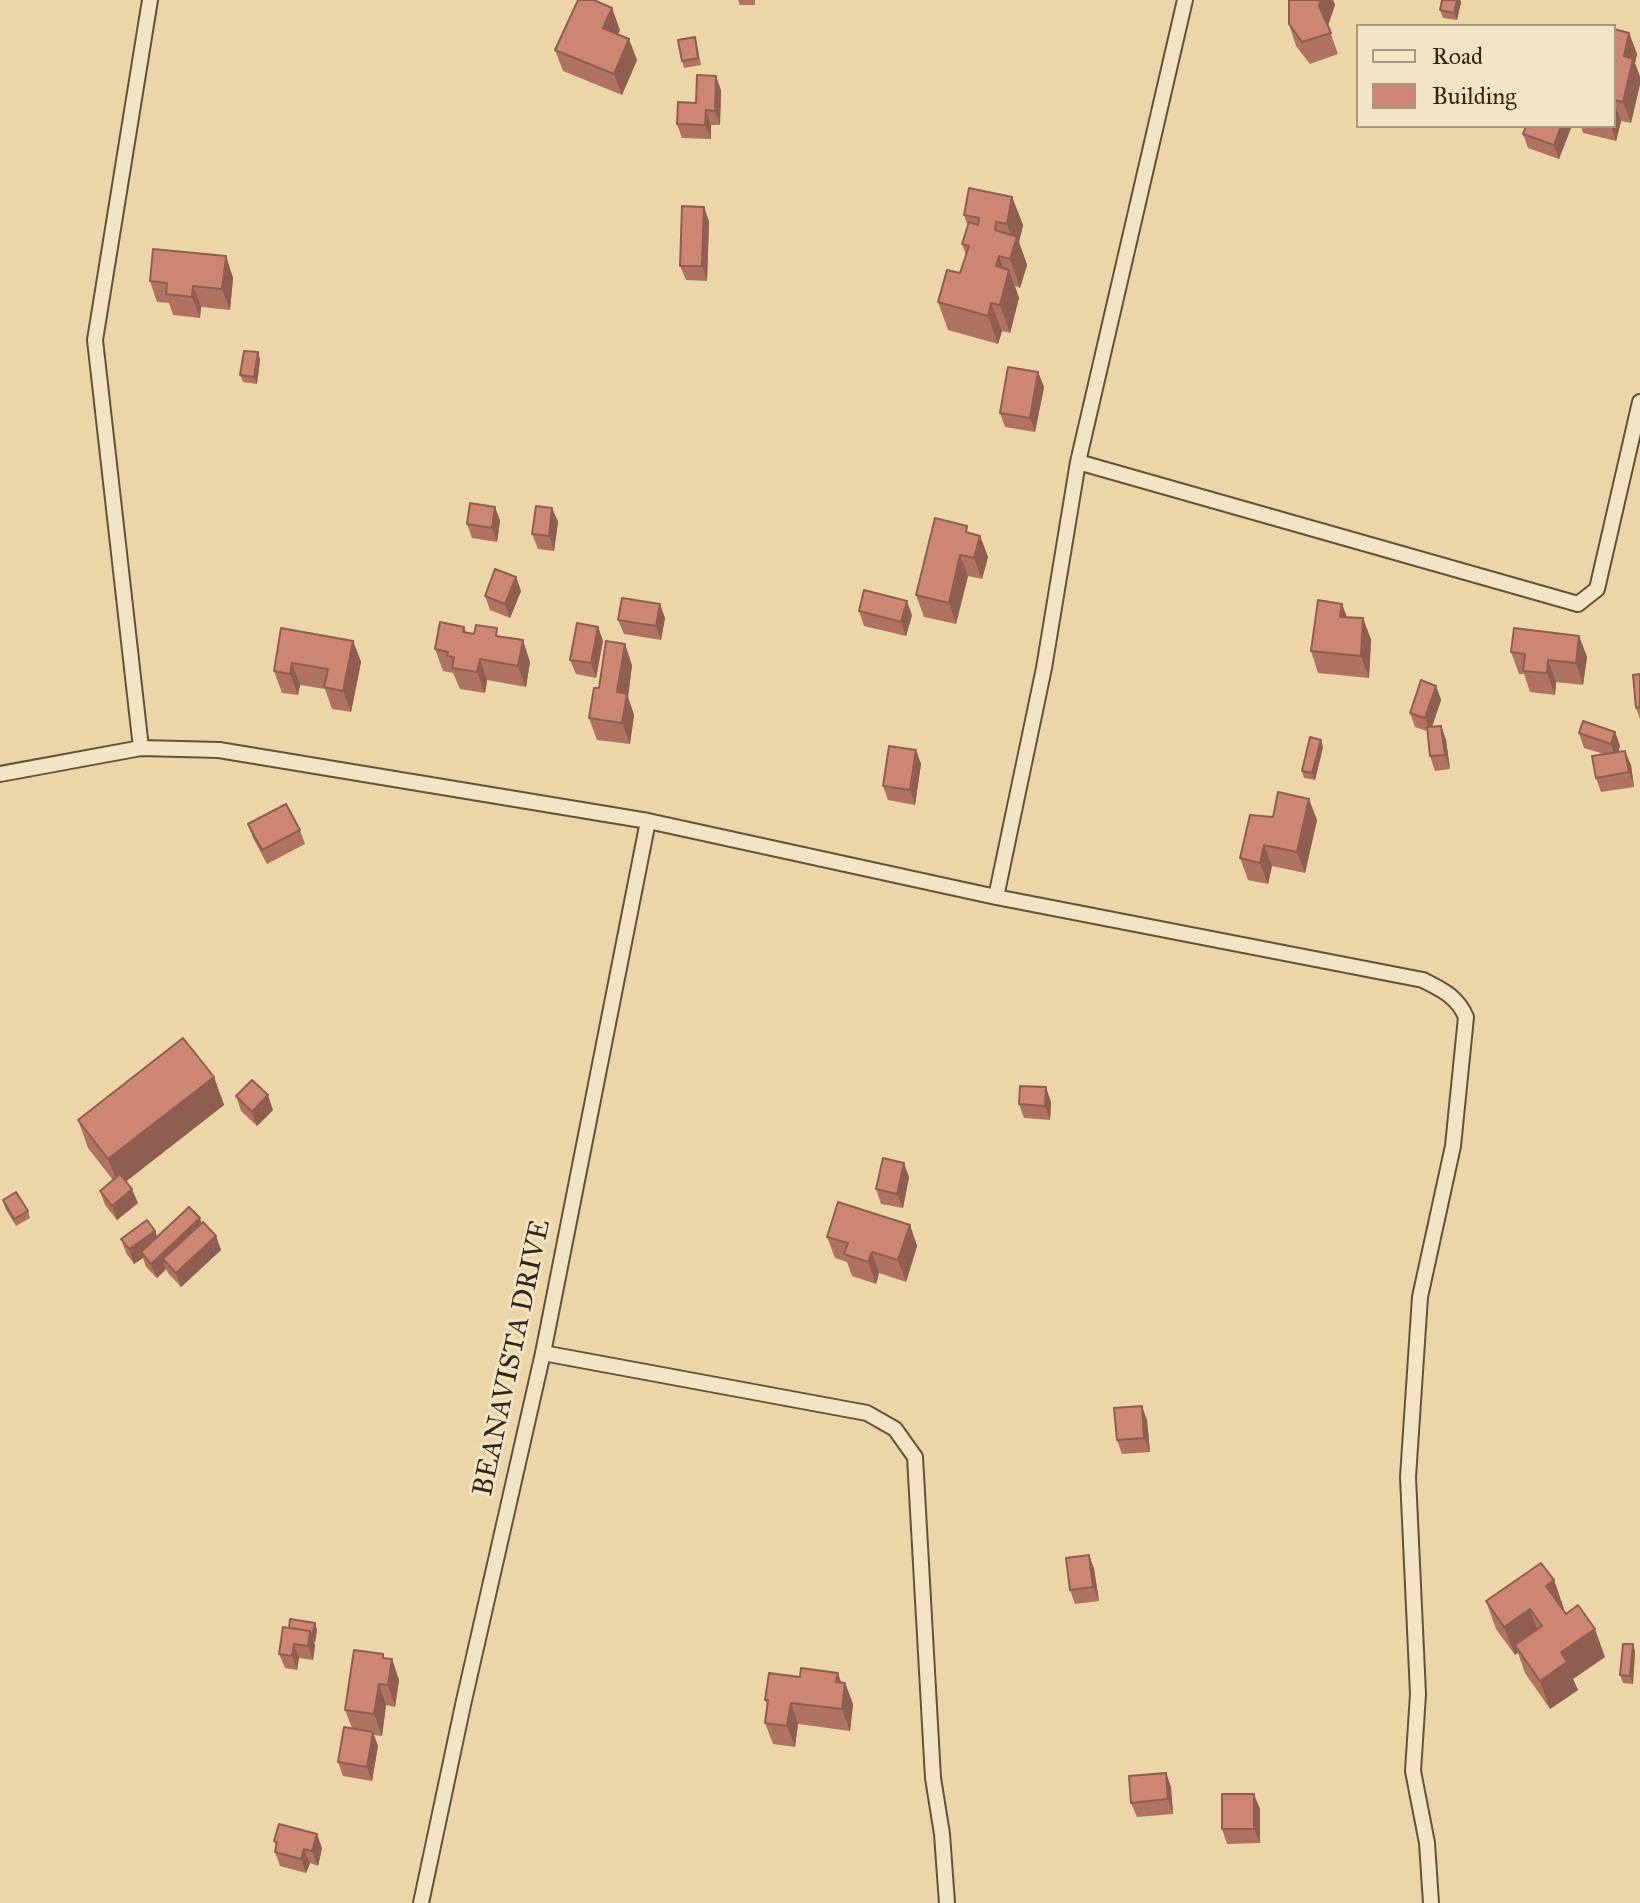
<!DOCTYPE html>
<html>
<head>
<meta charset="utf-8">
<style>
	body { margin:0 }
	#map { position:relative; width:1640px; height:1903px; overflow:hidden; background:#ecd6a7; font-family:"IM FELL Great Primer",serif }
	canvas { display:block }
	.legend { position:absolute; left:1356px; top:24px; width:260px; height:104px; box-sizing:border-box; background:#f3e4c6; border:2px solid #a7987f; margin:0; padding:10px 14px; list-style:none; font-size:24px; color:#352614 }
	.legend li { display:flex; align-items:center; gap:16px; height:40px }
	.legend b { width:40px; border:2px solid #a7987f }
</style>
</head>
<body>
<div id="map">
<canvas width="1640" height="1903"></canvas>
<ul class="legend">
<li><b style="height:10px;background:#f3e4c6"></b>Road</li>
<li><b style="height:22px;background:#cd8672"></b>Building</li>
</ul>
</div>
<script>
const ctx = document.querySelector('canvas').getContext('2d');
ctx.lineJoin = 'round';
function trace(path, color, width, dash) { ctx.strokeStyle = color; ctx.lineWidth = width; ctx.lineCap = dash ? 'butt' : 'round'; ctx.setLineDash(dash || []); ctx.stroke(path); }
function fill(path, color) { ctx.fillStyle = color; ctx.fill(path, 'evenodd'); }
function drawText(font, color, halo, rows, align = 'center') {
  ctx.font = font + ' "IM FELL Great Primer",serif'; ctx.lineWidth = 6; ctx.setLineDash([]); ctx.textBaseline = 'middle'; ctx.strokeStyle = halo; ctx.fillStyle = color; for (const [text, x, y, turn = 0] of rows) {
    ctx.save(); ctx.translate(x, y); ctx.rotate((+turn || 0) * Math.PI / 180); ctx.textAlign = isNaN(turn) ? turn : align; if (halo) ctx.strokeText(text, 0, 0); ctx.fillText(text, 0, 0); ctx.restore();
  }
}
const street = new Path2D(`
	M1078,462L1578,604L1597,589L1640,402
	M141,748L95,340L150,0
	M0,774L141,748L219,750L648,821L996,897L1044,668L1078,462L1185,0
	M996,897L1423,980C1442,990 1457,996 1466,1017L1453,1146L1420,1297L1408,1477L1418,1694L1413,1771L1427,1843L1431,1903
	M543,1353L867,1413L895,1429L915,1457L933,1778L942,1834L947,1903
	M421,1903L463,1705L543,1353L648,821`);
trace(street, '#635239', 18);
trace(street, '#f3e4c6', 14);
fill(new Path2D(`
	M738,0H755V5H740Z
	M1289,0H1333L1335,5L1328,26L1338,54L1310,64L1296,46L1289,24Z
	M1442,0H1460L1461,2L1457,20L1443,18L1440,10Z
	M1614,29L1629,33L1637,54L1635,63L1640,77V84L1631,123L1621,121L1616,141L1583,133L1581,126H1614Z
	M620,30L618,34L637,60L622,95L563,71L555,50Z
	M695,37L697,44L701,65L684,68L682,61Z
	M721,90L720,125H711V139L682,138L677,124L696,103Z
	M1571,128L1559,159L1528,148L1523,134Z
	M1012,197L1023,225L1019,242L1027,265L1020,288L1015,286L1019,298L1010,333L1002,331L998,344L948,330L938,302L960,273L966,255L962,244L968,227L964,215Z
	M709,221L707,281L686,280L680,266Z
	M226,256L233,278L230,310L201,307L200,318L173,315L169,303L157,302L150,281Z
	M258,352L260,360L257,384L243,382L240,375Z
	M1038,372L1044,387L1035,432L1005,427L1000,413Z
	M495,507L500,521L497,542L472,538L467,524Z
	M552,508L558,522L554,551L538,549L532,534Z
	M970,533L980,536L988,557L982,579L968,576L956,624L924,617L916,595Z
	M516,577L521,591L510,618L490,610L485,596Z
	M859,611L912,615L906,636L864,626Z
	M665,618L661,640L624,634L618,620Z
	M1347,618H1363L1371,640L1369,678L1318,673L1311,651Z
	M464,627L467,633L500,637L530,662L526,687L487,680L485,693L460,689L453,673L443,671L435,649Z
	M598,627L603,641L596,678L576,674L570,660Z
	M281,628L353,641L361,662L351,712L332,709L325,689L300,685L298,695L282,693L274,671Z
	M1579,636L1587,657L1583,685L1556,682L1555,695L1530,692L1524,674H1519L1511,652Z
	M632,665L628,697L634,715L630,744L597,740L589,718L599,688Z
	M1640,674V719L1636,708Z
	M1436,686L1441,700L1432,727L1441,726L1446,740L1450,769L1435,771L1430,756L1427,731L1415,727L1410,713Z
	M1615,732L1620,746L1618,752L1631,765L1634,787L1601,792L1596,778L1604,754L1584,748L1579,733Z
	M1323,747L1315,780L1304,778L1302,771Z
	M916,750L921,764L915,805L888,800L883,786Z
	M1273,817L1317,820L1305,873L1272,866L1268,884L1248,880L1240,858Z
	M248,824L300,830L305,844L267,864L253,838Z
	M214,1077L224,1105L126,1181L138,1203L117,1220L105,1205L100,1191L113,1180L88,1148L78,1120Z
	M236,1096L273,1110L257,1126L241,1111Z
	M1051,1102L1050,1120L1024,1118L1019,1104Z
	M909,1177L903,1208L881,1204L876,1189Z
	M3,1200L28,1211L30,1218L16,1226L5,1208Z
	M201,1223L216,1236L221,1250L181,1287L168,1273L166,1269L157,1278L146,1267L143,1258L134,1264L126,1253L121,1239L155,1231L157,1237Z
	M910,1225L917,1246L906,1282L879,1273L876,1284L852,1276L847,1262L835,1258L827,1237Z
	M1147,1420L1150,1452L1122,1454L1117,1440Z
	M1089,1555L1094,1569L1099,1601L1075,1604L1070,1590Z
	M1554,1580L1564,1609L1563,1610L1605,1657L1573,1679L1578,1690L1550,1709L1525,1673L1518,1653L1515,1655L1496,1629L1486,1601Z
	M315,1623L317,1630L314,1643L315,1645L313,1660L299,1658L297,1670L285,1668L279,1654L289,1628Z
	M1635,1651L1633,1684L1623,1683L1620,1675Z
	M385,1658L392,1659L399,1680L395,1707L386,1705L382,1736L373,1735L378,1746L372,1781L343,1776L338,1762L352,1728L345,1710Z
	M841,1682L845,1683L853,1704L850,1731L798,1724L795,1747L773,1744L765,1723L768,1706L765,1700Z
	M1166,1773L1171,1787L1173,1814L1137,1817L1131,1803Z
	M1260,1809V1843L1227,1844L1222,1829Z
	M274,1841L322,1848L318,1866L310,1863L306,1873L280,1866L275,1852L276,1846Z`), '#b07362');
fill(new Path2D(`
	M1321,0H1333L1335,5L1327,27L1319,6Z
	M1457,0H1460L1461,2L1457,20L1454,13Z
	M612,8L620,30L611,50L603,28Z
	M1629,33L1637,54L1635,63L1640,77V84L1631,123L1623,102L1624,56Z
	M629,39L637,60L622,95L614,74Z
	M716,76L721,90L720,125L715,111Z
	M1614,102L1621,121L1616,141L1611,126H1614Z
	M706,110L711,125V139L705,125Z
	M1561,126H1570L1571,128L1559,159L1554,145Z
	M1012,197L1023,225L1019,242L1027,265L1020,288L1010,259L1014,245L1007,224Z
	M704,207L709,221L707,281L702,266Z
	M226,256L233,278L230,310L222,289Z
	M999,256L1007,278L1009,270L1019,298L1010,333L1000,305L996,266Z
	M193,286L201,307L200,318L192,297Z
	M991,303L1002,331L998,344L988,316Z
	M258,352L260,360L257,384L254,377Z
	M1038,372L1044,387L1035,432L1030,418Z
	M495,507L500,521L497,542L492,528Z
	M552,508L558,522L554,551L549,536Z
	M980,536L988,557L982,579L974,558Z
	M960,555L968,576L956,624L949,603Z
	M516,577L521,591L510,618L505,604Z
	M907,601L912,615L906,636L901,622Z
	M660,604L665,618L661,640L656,626Z
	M1342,604L1350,625L1340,617Z
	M1363,618L1371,640L1369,678L1361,656Z
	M598,627L603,641L596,678L591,663Z
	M1579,636L1587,657L1583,685L1576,663Z
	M523,640L530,662L526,687L518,666Z
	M353,641L361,662L351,712L343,691Z
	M625,644L632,665L628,697L634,715L630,744L622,723L617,692Z
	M480,659L487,680L485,693L477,672Z
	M1548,660L1556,682L1555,695L1547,673Z
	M292,663L300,685L298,695L290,674Z
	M1436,686L1441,700L1430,732L1425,718Z
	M1441,726L1446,740L1450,769L1445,755Z
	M1615,732L1620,746L1616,759L1611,744Z
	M1321,740L1323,747L1315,780L1312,773Z
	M916,750L921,764L915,805L910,790Z
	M1625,751L1631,765L1634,787L1629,772Z
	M1309,799L1317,820L1305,873L1297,852Z
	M1264,845L1272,866L1268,884L1260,863Z
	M214,1077L224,1105L119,1187L108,1159Z
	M1046,1087L1051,1102L1050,1120L1045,1106Z
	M268,1095L273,1110L257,1126L252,1112Z
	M904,1163L909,1177L903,1208L897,1194Z
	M132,1189L138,1203L117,1220L112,1206Z
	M200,1218L205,1233L163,1259L166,1269L157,1278L151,1264Z
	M910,1225L917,1246L906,1282L898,1260Z
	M155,1231L160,1245L141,1252L143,1258L134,1264L129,1249Z
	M216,1236L221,1250L181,1287L176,1273Z
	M872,1252L879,1273L876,1284L868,1262Z
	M1142,1406L1147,1420L1150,1452L1144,1438Z
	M1089,1555L1094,1569L1099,1601L1093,1587Z
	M1554,1580L1564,1609L1556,1614L1546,1586Z
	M1530,1609L1540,1638L1515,1645L1518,1653L1515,1655L1504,1627Z
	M315,1623L317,1630L315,1643L312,1636Z
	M1595,1629L1605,1657L1573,1679L1578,1690L1550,1709L1540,1681L1561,1652Z
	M310,1631L315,1645L313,1660L308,1646Z
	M294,1644L299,1658L297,1670L292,1656Z
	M1633,1644L1635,1651L1633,1684L1630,1676Z
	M383,1654L390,1672L392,1659L399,1680L395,1707L388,1685L383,1658Z
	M838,1673L844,1691L845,1683L853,1704L850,1731L842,1709L836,1682Z
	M379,1684L386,1705L382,1736L374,1714Z
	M791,1703L798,1724L795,1747L787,1726Z
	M373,1732L378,1746L372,1781L367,1767Z
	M1166,1773L1171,1787L1173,1814L1168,1799Z
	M1254,1794L1260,1809V1843L1254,1829Z
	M317,1834L322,1848L318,1866L312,1851Z
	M304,1849L310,1863L306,1873L301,1859Z`), '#905e50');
const building = new Path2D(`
	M578,0H594L612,8L603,28L629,39L614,74L555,50Z
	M1289,0H1321L1319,6L1331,33L1302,42L1289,24Z
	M1442,0H1457L1454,13L1440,10Z
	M1614,29L1629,33L1624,56L1633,59L1623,102L1614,100Z
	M695,37L698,58L682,61L678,40Z
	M697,75L716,76L715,111L706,110L705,125L677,124L678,102L696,103Z
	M1526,126H1561L1554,145L1523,134Z
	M969,188L1012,197L1007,224L996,222L995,230L1017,237L1010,259L999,256L996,266L1009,270L1000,305L991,303L988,316L938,302L947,270L960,273L969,246L962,244L969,222L978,225L979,218L964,215Z
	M682,206L704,207L702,266H680Z
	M153,249L226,256L222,289L193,286L192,297L166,294L167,283L150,281Z
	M244,351L258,352L254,377L240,375Z
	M1008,367L1038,372L1030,418L1000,413Z
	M470,503L495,507L492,528L467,524Z
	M536,506L552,508L549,536L532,534Z
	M935,518L967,526L966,532L980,536L974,558L960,555L949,603L916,595Z
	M495,569L516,577L505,604L485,596Z
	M864,590L907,601L901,622L859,611Z
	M622,598L660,604L656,626L618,620Z
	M1318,600L1342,604L1340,617L1363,618L1361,656L1311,651Z
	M440,622L464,627L463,632L474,634L476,625L497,628L496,636L523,640L518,666L480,659L477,672L452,668L454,657L447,656L448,652L435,649Z
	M577,623L598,627L591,663L570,660Z
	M281,628L353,641L343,691L324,687L328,669L292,663L290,674L274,671Z
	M1514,628L1579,636L1576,663L1548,660L1547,673L1523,671L1525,654L1511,652Z
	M606,641L625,644L617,692L627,694L622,723L589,718L594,688H599Z
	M1640,674V707L1636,708L1633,675Z
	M1421,680L1436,686L1425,718L1410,713Z
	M1583,721L1615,732L1611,744L1579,733Z
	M1441,726L1445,755L1430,756L1427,727Z
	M1310,737L1321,740L1312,773L1302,771Z
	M889,746L916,750L910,790L883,786Z
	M1625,751L1629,772L1596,778L1592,756Z
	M1278,792L1309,799L1297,852L1264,845L1260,863L1240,858L1250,815L1273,817Z
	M286,804L300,830L262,850L248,824Z
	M183,1038L214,1077L108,1159L78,1120Z
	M252,1080L268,1095L252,1112L236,1096Z
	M1020,1086L1046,1087L1045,1106L1019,1104Z
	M883,1158L904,1163L897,1194L876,1189Z
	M120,1174L132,1189L112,1206L100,1191Z
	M16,1192L28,1211L14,1219L3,1200Z
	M838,1202L910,1225L898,1260L872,1252L868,1262L844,1254L848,1243L827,1237Z
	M189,1207L200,1218L151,1264L141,1252Z
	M147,1220L155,1231L129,1249L121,1239Z
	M203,1222L216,1236L176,1273L163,1259Z
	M1142,1406L1144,1438L1117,1440L1114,1408Z
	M1089,1555L1093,1587L1070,1590L1066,1558Z
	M1541,1563L1554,1580L1546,1586L1566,1614L1578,1605L1595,1629L1561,1652L1567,1662L1540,1681L1515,1645L1542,1626L1530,1609L1504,1627L1486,1601Z
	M290,1619L315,1623L312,1636L310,1631L289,1628Z
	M283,1627L310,1631L308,1646L294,1644L292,1656L279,1654Z
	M1623,1644H1633L1630,1676L1620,1675Z
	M354,1650L383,1654V1658L392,1659L388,1685L379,1684L374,1714L345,1710Z
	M801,1668L838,1673L836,1682L845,1683L842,1709L791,1703L787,1726L765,1723L768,1700H765L769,1673L800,1677Z
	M344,1727L373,1732L367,1767L338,1762Z
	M1166,1773L1168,1799L1131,1803L1129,1776Z
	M1222,1794H1254V1829H1222Z
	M279,1824L317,1834L312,1851L304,1849L301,1859L275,1852L277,1842L274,1841Z`);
fill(building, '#cd8672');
trace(building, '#905e50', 2);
drawText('28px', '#352614', '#f3e4c6', [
	["BEANAVISTA DRIVE",513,1358,-78]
]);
</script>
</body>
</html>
